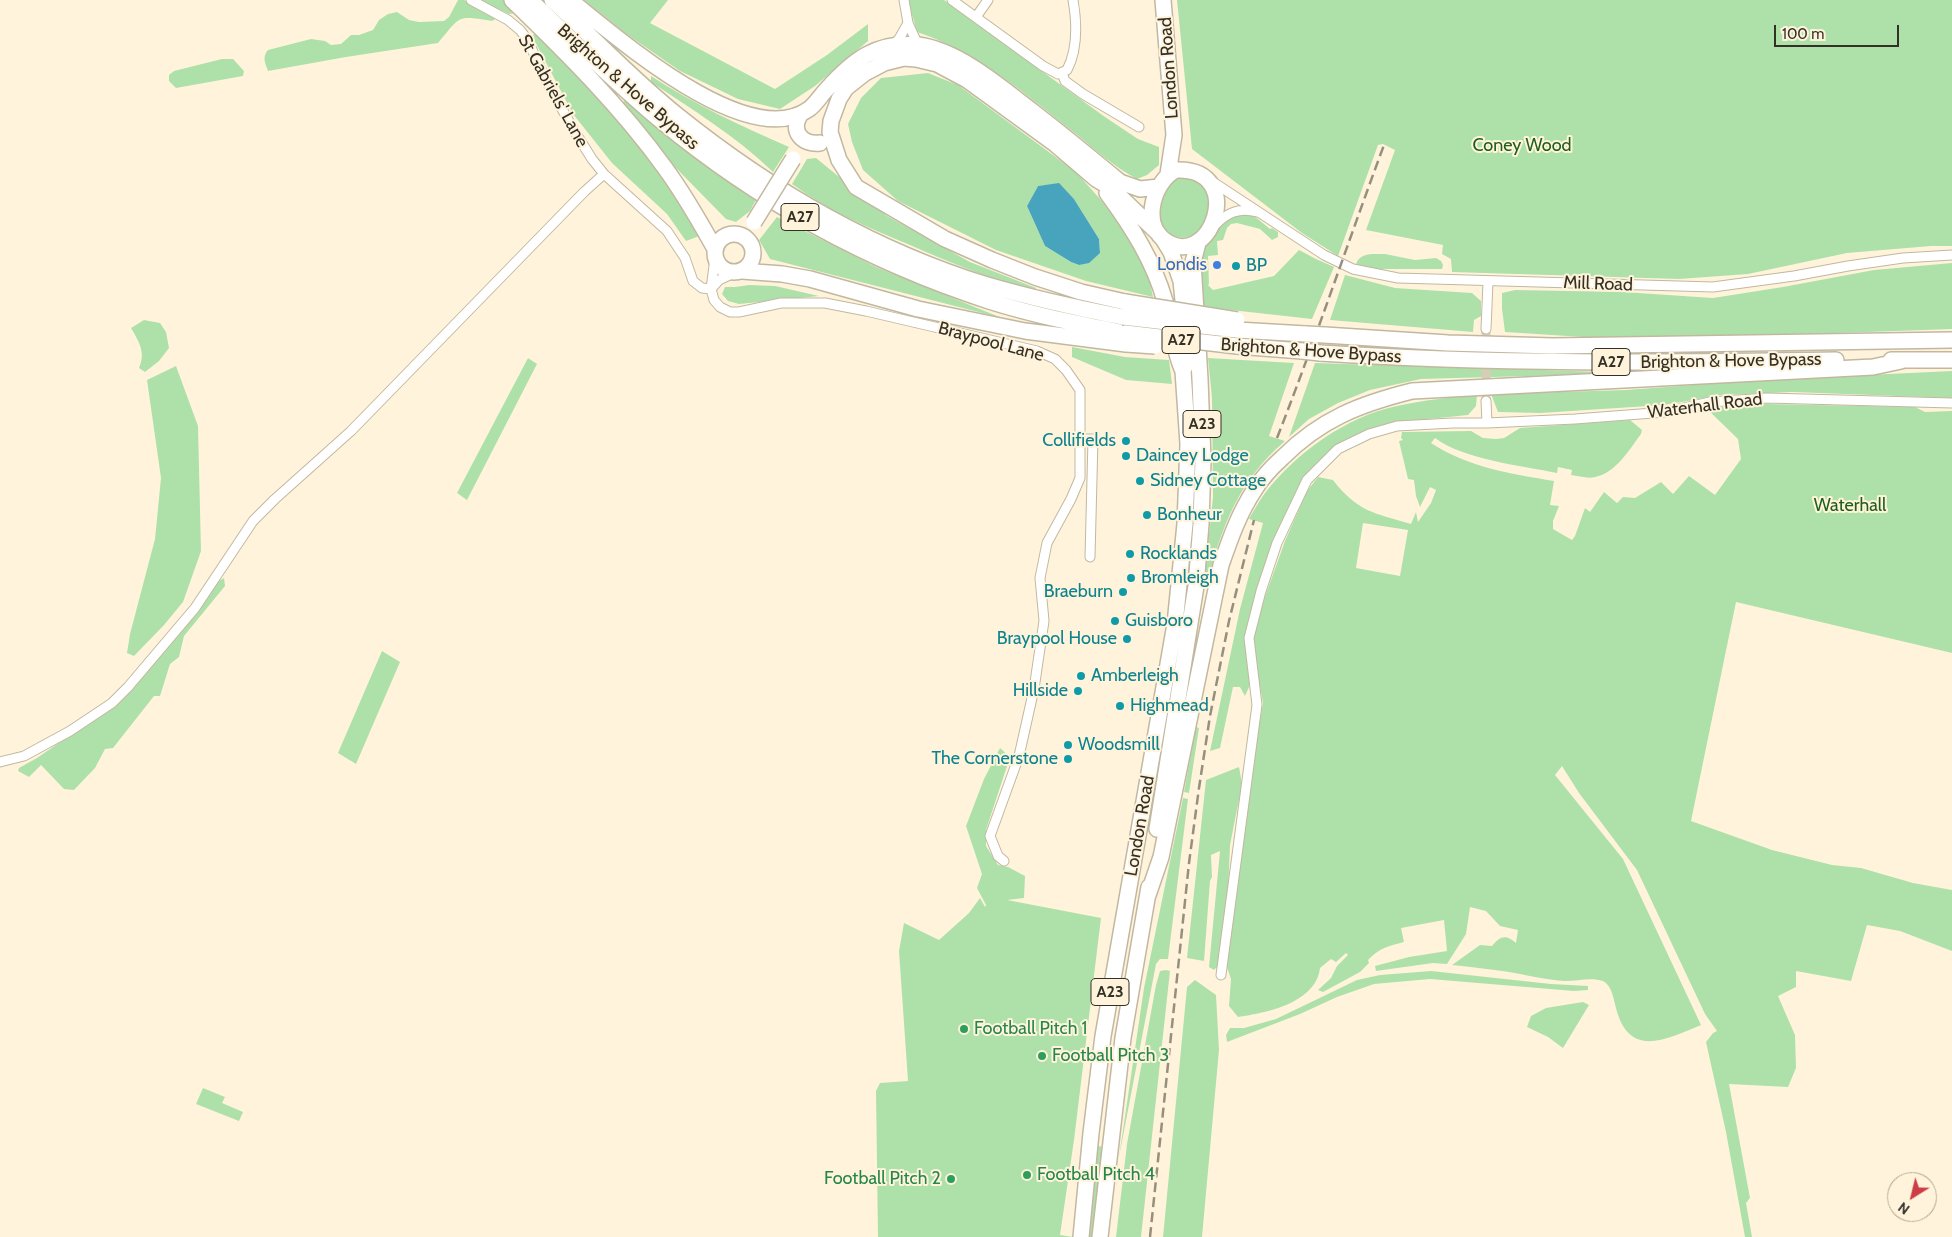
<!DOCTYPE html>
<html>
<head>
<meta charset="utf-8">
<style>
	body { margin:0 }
	#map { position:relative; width:1952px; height:1237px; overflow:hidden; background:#fff4db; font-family:Cabin,sans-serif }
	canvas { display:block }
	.north { position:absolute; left:1887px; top:1172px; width:50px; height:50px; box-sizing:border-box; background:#fff4db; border:1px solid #aea693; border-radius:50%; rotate:216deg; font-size:14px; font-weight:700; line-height:20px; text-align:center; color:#343026 }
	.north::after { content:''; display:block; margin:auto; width:18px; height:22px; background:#cd3d47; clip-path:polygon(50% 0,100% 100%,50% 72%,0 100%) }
	.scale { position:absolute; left:1774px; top:25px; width:125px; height:22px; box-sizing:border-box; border:2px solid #343026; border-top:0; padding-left:6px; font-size:15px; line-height:18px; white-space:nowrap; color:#343026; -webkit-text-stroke:4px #fff4db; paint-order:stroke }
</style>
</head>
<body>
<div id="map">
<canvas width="1952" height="1237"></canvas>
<div class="north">N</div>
<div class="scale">100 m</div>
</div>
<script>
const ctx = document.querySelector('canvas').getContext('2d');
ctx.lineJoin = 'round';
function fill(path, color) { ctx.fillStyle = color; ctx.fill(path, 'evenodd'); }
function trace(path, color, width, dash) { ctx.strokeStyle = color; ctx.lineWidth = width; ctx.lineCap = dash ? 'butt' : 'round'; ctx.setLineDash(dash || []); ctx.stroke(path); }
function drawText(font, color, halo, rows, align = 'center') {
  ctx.font = font + ' Cabin,sans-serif'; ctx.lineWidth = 4; ctx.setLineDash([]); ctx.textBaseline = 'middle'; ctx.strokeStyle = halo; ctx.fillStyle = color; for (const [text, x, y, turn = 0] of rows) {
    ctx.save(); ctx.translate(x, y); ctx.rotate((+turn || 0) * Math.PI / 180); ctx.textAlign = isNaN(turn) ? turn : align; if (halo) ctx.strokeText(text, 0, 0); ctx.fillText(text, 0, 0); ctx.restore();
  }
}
fill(new Path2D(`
	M458,0H464L497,18L492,21C456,15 461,16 438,43L346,57L268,71C265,63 262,57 268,50L311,39L325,41L331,45L341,44L351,35H359L373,30L379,20L388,14L397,12L409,20L419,22L444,21L449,17Z
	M480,0H509L522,12L509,14Z
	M584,0H668L650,23L775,89L827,55L868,24V41L815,86L780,109L738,99L680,71L628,35Z
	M908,0H944L1105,117L1138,139L1159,147V165L1147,175L1137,179C1113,166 1097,151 1076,134C1026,95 978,52 917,32Z
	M1177,0H1952V246H1931L1847,253L1748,274L1679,279L1452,272L1451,259L1442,254L1443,245L1366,230L1395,150L1383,144L1378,145L1338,256L1302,233L1192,149Z
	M537,31L613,114L670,187L702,235L686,241L667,214L612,163L573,114L532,36Z
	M222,59H233L244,71L243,76L176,88L169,81V75L174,71Z
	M928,73L958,85L1076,172L1123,225L1149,277L1153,297L1086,281L996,250L898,201L863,170L852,142L848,124L861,98L881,78ZM1059,184L1074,199L1099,239L1100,253L1079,265L1071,262L1045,246L1027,206L1038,186Z
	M651,76C694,104 741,126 789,147L773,172C737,137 693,110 651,82Z
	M624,99L632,103L672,140L756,200L750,211L736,222L726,219L676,168L623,106Z
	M816,158L887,216L970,262L1036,288L1035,293C992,279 951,263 910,245C868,228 829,211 792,184L807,159Z
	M1181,177H1189L1203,184C1205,190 1209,197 1210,202C1212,225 1189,248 1168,233C1164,230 1160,225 1159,221C1158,215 1159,207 1160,201C1160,190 1171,180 1181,177Z
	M1238,213L1253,215L1270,229L1272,228L1278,232V237L1272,240L1260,229L1237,223L1231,224L1227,228L1223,240L1217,241L1218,255L1208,256L1209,284L1208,285L1213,290L1274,276L1299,250L1316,259L1334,267L1312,319L1204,307L1202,287L1198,270L1202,250L1225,220Z
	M777,217L876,267L1002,318L770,259L759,240Z
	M1385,254L1415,260L1436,258L1441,261L1443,265L1442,269H1367L1357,267L1356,264C1360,252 1373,254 1385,254Z
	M1952,263V329L1726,337L1599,338L1505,332L1502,309V293L1515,290L1623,292L1713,298L1783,287L1874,270Z
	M1345,275L1395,288L1472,293L1481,301V316L1474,320L1473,332L1330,320Z
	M749,285L775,286L819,296L739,304L728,301L722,294L725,287H735Z
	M144,320L160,323L166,332L169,348L159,361L145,372L139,368C146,352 139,342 131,328Z
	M1072,347L1125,357L1169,360L1172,384L1126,380L1072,357Z
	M528,358L537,364L467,500L457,493Z
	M1208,358L1294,363L1269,436L1285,441C1239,480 1222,526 1207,583L1204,581L1213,497L1212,398Z
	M1315,363L1636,373L1421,379L1370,390L1338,403L1309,419L1289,437Z
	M176,366L198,426L201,551L183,602L164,625L134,656L127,653L130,634L155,539L161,478L147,380Z
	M1952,371V398L1792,392L1722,395L1664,405L1540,413L1498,412L1491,394L1626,390L1761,380Z
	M1477,394L1476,406L1468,415L1390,423L1362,432L1336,447L1304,478L1271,547L1261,577L1245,641L1250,676L1249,687L1245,696L1240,687H1233L1220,748L1210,751L1240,609L1263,523L1249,519C1254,510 1259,501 1265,493C1296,453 1347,416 1397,406C1423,400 1450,398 1477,394Z
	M1766,404L1915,407L1925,412L1952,411V653L1736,602L1691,821L1772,850L1832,865L1861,868L1913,883L1952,890V951L1900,931L1867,925L1851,981L1796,971V987L1778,996L1795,1035L1796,1068L1788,1087L1729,1084L1750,1198L1746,1203L1752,1237H1745L1726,1132L1706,1042L1713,1033L1717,1031L1705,1014L1637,870L1579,793L1562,766L1555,775L1623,859L1701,1025C1663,1041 1627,1059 1615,1004C1613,996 1611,985 1603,981C1591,977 1578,981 1565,981C1546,980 1527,975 1509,972C1490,969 1471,967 1452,965L1480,945L1492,946C1500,936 1506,934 1516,943L1518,930L1500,926L1486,911L1470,907L1466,934L1447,964L1433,963L1376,971L1375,966L1409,957L1447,951L1444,920L1401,928L1404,942C1389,946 1379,948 1368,960L1369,963L1360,972L1323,992L1318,990L1331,978L1337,966L1348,955L1346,953L1336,962L1331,959L1320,968C1316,1003 1266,1013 1238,1017L1229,1006L1231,979L1225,961L1250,778L1263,703L1255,658L1253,637L1257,619L1285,541L1307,491L1318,477L1333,480C1358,512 1374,513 1411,524L1416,512L1418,522L1431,503L1436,490L1430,487L1420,507L1416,496L1414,480L1408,479L1399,441L1403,440L1401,438L1402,432L1471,431L1483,438L1496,439L1504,438L1520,428L1630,420L1642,430L1641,434C1629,450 1616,473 1595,477C1588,479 1578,476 1571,475L1572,470L1558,467L1557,473C1523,466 1462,459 1435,438L1431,443C1467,467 1512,474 1554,481L1550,505L1559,506L1553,521V529L1572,540L1575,536L1585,508L1590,512L1604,492L1617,503L1623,497L1635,498L1661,482L1673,494L1689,476L1715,495L1741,459L1738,439L1706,408ZM1363,523L1408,530L1400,576L1356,568Z
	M224,578L225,586L184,636L179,657L170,664L160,696H154L113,748L105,749L95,768L74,790L64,789L41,765L29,777L18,771L19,768L37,758L111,707L180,632L219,581Z
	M382,651L400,662L356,764L338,753Z
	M1196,727L1199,728L1189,793L1184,792Z
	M1000,748L1010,757L986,830V846L998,865L1008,867L1025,876L1024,898L1007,900L1101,918L1074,1140L1060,1235L1073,1237H878L876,1091L880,1083L908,1081L899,951L904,923L939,940L969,913L980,898L985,907L986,905L977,888L982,874L966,826L984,779Z
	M1239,767L1242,784L1230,845L1228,893L1219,965L1214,970L1209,967L1220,851L1211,855L1212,877L1210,881L1204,961L1187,958L1206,780Z
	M1183,798L1188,799L1168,959H1160L1156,964L1119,1157L1144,988Z
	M1166,970L1170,971L1141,1237H1116L1127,1144L1156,985L1160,971Z
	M1431,971L1551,984L1588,986V990L1574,991L1430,979L1374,984L1337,997L1300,1014L1227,1042L1226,1035L1230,1028H1244L1276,1019L1357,980L1380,975Z
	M1195,980L1216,995L1219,1050L1202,1237H1163L1187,987Z
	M1583,1002L1589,1005L1563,1048L1548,1037L1527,1027L1531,1016L1546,1008Z
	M203,1088L225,1097L222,1103L243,1112L239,1121L196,1104Z
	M1098,1146L1103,1147L1093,1237H1088Z`), '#aee1a9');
fill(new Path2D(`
	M1059,183L1074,199L1099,239L1100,253L1089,263L1079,265L1071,262L1045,246L1027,206L1038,186Z`), '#48a4bc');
trace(new Path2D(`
	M1486,329V401`), '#d6cdb7', 9, [9, 4.5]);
const minor = new Path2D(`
	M471,0L508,20L520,30L527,39L549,86L575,132L592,159L604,174L667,231L685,258L693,281L702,288L711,289
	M904,0L908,23L918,45
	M952,0L1043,66L1058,74L1067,70C1078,49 1077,23 1073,0
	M976,17L988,0
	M893,45L899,39L908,23
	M1062,73L1065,81L1083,94L1139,127
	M1210,180L1324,255L1353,269L1398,278L1713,287L1794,276L1848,266L1903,258L1952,255
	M1215,225C1227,213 1239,207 1257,212
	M715,258L711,289L714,300L720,307L730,312H739L781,303H825L866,311L1037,351L1055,359L1066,370L1080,390V478L1071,499L1047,543L1040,578L1044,621L1034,689L1019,756L990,836L998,856L1004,861
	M711,289L719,280L734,273
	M1486,329L1488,282
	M1486,401L1487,423
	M1080,439H1093L1090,557
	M0,762L24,756L70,731L112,703L128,687L195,608L253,521L275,499L351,431L584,192L604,174
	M1221,975L1257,705L1249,638L1261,591L1277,543L1307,480L1338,449L1369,434L1397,426L1453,423H1487L1575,419L1666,412L1710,402L1767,398L1952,403`);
const trunk = new Path2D(`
	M512,0C566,52 621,107 665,168C684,194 700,222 715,249
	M530,0C573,40 615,83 660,120C758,201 869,262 989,301C1033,315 1079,324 1125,333
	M552,0C594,38 633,80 677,115C769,189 874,250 987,285C1032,298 1077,308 1123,317
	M570,0C618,38 748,153 809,109C816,104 821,95 827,89C853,60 877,41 918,45C958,50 1001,87 1032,111C1062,134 1091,158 1120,182L1140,189L1159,187
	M1163,0L1174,135L1168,174
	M800,115C790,131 802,145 820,143
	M1176,170C1249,167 1210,276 1163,239C1142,221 1154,181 1176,170Z
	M1107,193C1132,227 1153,260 1165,301C1172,324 1173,350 1183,371
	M715 253a19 19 0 1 1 38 0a19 19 0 1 1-38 0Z
	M742,271L782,274L810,279L918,309L1025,331L1126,344
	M1125,302L1081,292L1035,277L992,260L945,239L856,187L839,160L830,132L831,121L839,99L846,88L865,73L884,63L904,58L916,59L937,64L967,80L1055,144L1096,179L1111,188L1158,233
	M1237,330L1306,334
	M1325,335L1448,343L1553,346L1952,340
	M1237,346L1302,351
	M1320,353C1492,364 1664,363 1836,360
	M1891,360H1952
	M1157,829L1196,586L1201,524L1203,460L1200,379L1193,262L1198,243
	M1148,895L1161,857L1221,565C1230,539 1239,513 1255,489C1262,478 1272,467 1282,458C1321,419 1360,404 1412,391L1873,367L1901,361
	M1081,1237L1091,1133L1103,1036L1175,624L1185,524L1188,444L1183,371L1189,357L1181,281L1171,252L1163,239
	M1100,1237L1123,1038L1149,887`);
trace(minor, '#c2b8a0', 11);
trace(trunk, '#c2b8a0', 18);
trace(minor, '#fff', 9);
trace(trunk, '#fff', 15);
trace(new Path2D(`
	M1277,438C1315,341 1348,242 1384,145
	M1150,1237L1189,863L1199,788L1210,716L1229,621L1254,520`), '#968f7e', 2.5, [10, 5]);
const trunkBridge = new Path2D(`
	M754,222L793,159
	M1125,302L1237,320
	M1123,317L1237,330
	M1125,333L1237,346
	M1306,334L1325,335
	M1126,344L1155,346
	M1302,351L1320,353`);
trace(trunkBridge, '#c2b8a0', 18, []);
trace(trunkBridge, '#fff', 15);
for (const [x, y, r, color] of [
	[1217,265,5,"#3f7fe0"],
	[1236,266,5,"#0f9aa8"],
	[1126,441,5,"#0f9aa8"],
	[1126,456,5,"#0f9aa8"],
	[1140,481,5,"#0f9aa8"],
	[1147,515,5,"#0f9aa8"],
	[1130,554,5,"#0f9aa8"],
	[1131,578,5,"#0f9aa8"],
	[1123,592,5,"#0f9aa8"],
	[1115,621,5,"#0f9aa8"],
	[1127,639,5,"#0f9aa8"],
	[1081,676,5,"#0f9aa8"],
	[1078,691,5,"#0f9aa8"],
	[1120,706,5,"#0f9aa8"],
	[1068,745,5,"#0f9aa8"],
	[1068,759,5,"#0f9aa8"],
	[964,1029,5,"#2e9e5b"],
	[1042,1056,5,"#2e9e5b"],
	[1027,1175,5,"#2e9e5b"],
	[951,1179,5,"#2e9e5b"]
]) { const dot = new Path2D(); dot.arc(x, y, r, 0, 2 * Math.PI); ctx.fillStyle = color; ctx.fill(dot); trace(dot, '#fff4db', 2); }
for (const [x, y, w] of [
	[800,217,38],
	[1181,340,38],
	[1611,362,38],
	[1202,424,38],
	[1110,992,38]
]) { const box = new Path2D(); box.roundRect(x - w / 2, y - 13.5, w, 27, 4); ctx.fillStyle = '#fff4db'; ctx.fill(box); trace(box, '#343026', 1); }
drawText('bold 16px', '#343026', null, [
	["A27",800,217],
	["A27",1181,340],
	["A27",1611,362],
	["A23",1202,424],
	["A23",1110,992]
]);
drawText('18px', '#343026', '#fff4db', [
	["London Road",1169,68,-94],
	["Brighton & Hove Bypass",628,87,41],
	["St Gabriels' Lane",553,91,61],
	["Mill Road",1598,284,2],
	["Braypool Lane",991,342,15],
	["Brighton & Hove Bypass",1311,351,4],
	["Brighton & Hove Bypass",1731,361,-1],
	["Waterhall Road",1705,406,-7],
	["London Road",1140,826,-80]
]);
drawText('18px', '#1e601a', '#fff4db', [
	["Coney Wood",1522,146],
	["Waterhall",1850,506]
]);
drawText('18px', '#366cbe', '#fff4db', [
	["Londis",1207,265]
], 'right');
drawText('18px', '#0d838f', '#fff4db', [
	["BP",1246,266],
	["Collifields",1116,441,"right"],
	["Daincey Lodge",1136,456],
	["Sidney Cottage",1150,481],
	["Bonheur",1157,515],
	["Rocklands",1140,554],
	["Bromleigh",1141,578],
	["Braeburn",1113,592,"right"],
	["Guisboro",1125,621],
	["Braypool House",1117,639,"right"],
	["Amberleigh",1091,676],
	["Hillside",1068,691,"right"],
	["Highmead",1130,706],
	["Woodsmill",1078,745],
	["The Cornerstone",1058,759,"right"]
], 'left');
drawText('18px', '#27864d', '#fff4db', [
	["Football Pitch 1",974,1029],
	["Football Pitch 3",1052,1056],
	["Football Pitch 4",1037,1175],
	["Football Pitch 2",941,1179,"right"]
], 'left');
</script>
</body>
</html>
